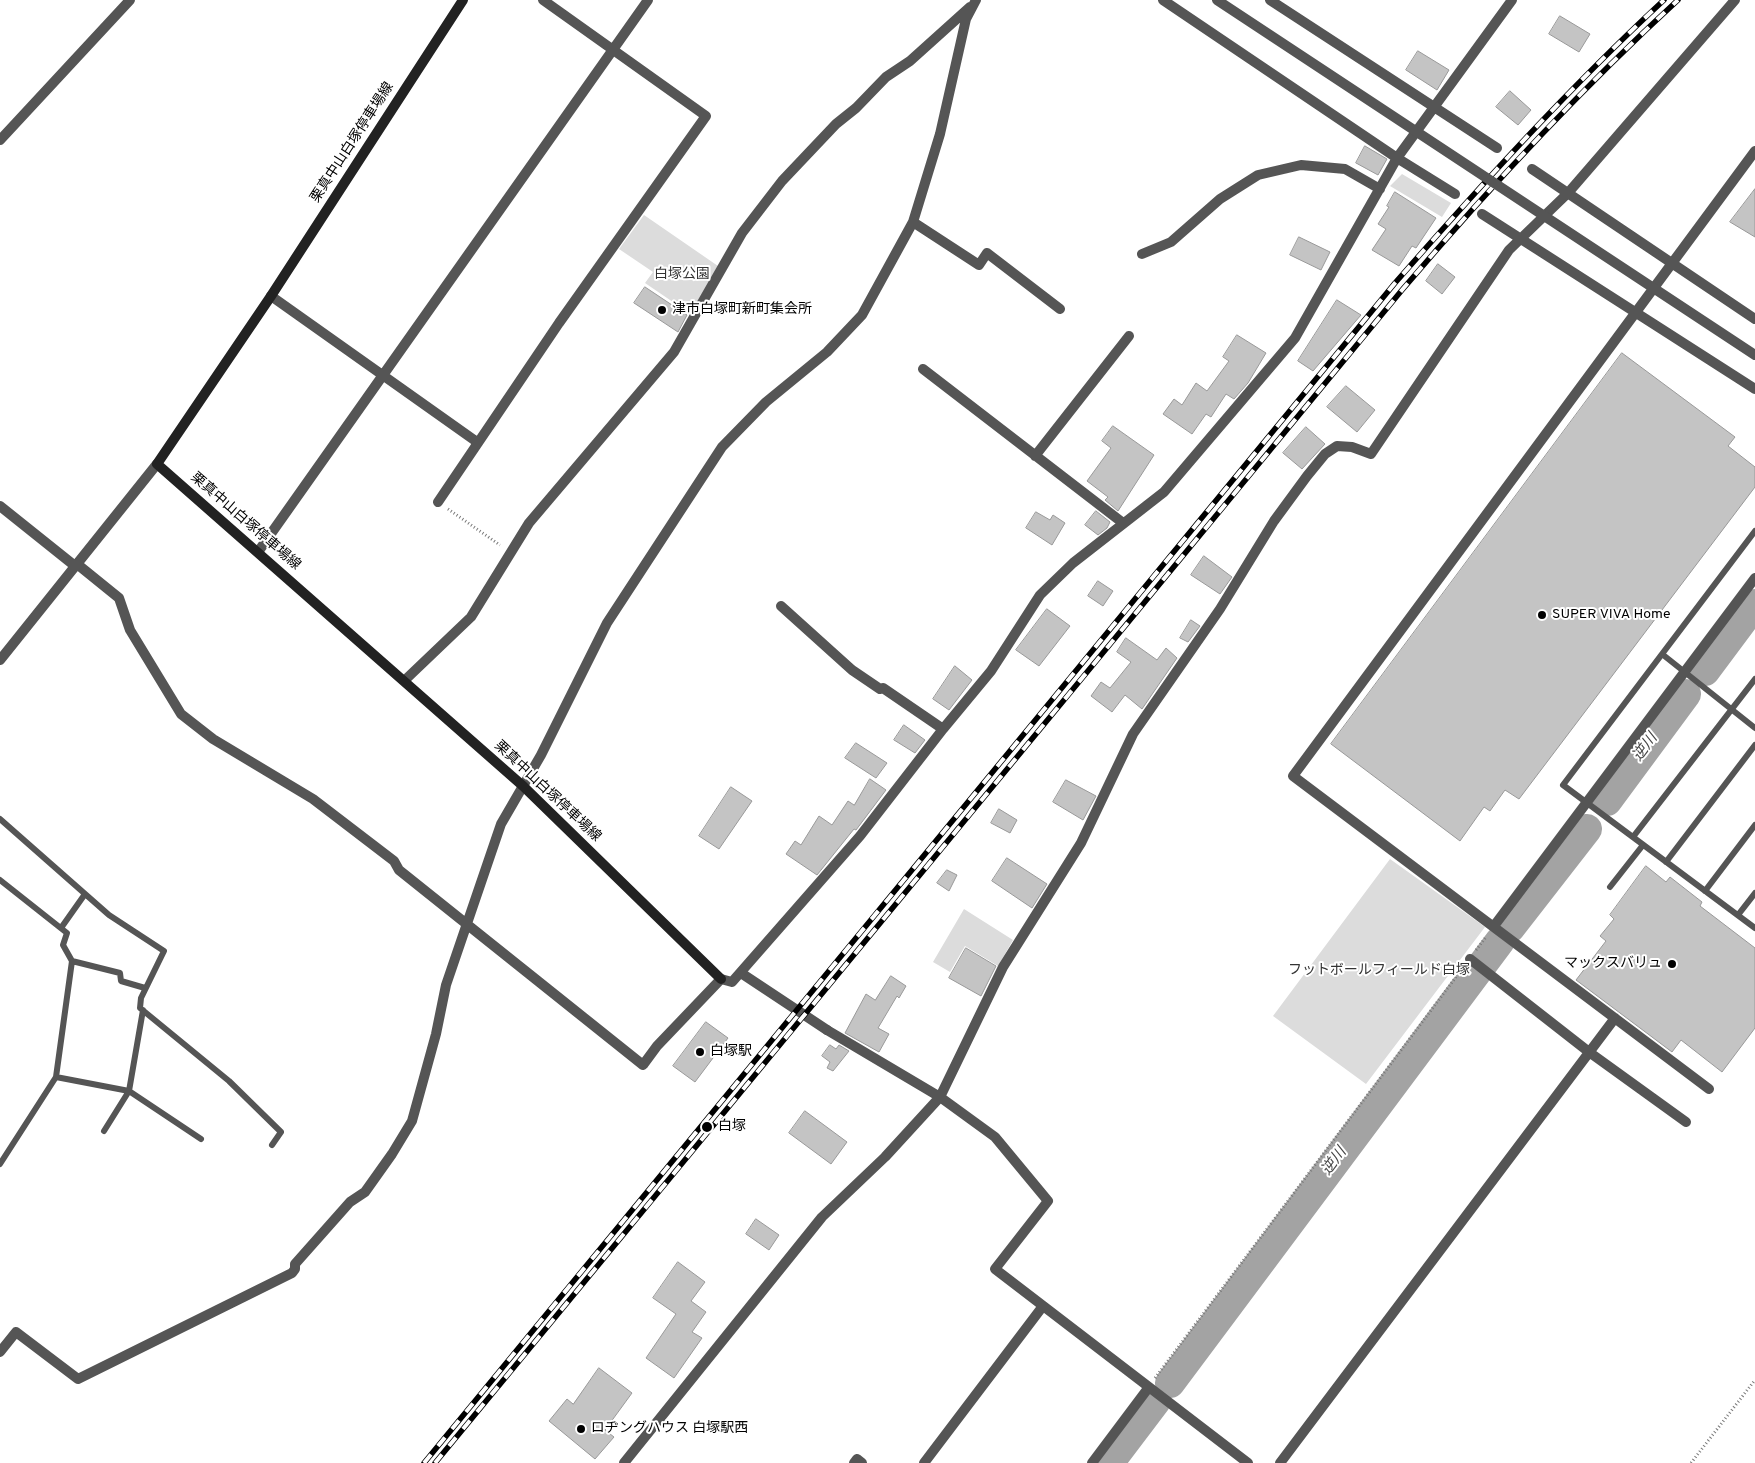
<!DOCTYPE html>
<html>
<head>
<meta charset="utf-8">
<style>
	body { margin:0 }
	canvas { display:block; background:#fff }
</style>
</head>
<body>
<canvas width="1755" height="1463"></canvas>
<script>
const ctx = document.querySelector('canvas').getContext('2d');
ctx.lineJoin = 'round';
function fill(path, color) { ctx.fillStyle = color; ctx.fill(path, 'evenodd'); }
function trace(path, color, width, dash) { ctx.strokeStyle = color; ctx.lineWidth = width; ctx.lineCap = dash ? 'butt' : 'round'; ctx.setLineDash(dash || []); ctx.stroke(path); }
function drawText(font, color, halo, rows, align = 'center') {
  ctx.font = font + ' Overpass,"Noto Sans JP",sans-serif'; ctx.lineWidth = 4; ctx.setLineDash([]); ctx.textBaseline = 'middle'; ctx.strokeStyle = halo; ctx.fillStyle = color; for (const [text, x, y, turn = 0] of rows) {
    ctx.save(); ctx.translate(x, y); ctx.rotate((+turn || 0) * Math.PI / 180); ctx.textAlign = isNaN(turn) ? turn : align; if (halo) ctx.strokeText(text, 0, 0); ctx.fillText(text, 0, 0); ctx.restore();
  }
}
fill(new Path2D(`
	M1402,174L1451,203L1442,217L1390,186Z
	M644,215L718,266L692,315L645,283L653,272L619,249Z
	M1390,859L1485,927L1366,1084L1273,1016Z
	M964,909L1013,940L998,966L965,946L950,972L933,962Z`), '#dcdcdc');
trace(new Path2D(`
	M1705,671L1755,604
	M1607,801L1686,694
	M1510,928L1587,829
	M1170,1383L1500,941
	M1109,1463L1156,1401`), '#a3a3a3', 30);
const building = new Path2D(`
	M1560,16L1590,34L1579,52L1549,34Z
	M1418,51L1449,70L1437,90L1406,70Z
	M1510,91L1531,110L1518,125L1496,107Z
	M1365,146L1387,159L1378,175L1356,163Z
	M1755,189V237L1730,222Z
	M1395,192L1436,218L1416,248L1412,246L1399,266L1372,250L1386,229L1378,224L1389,207L1387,206Z
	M1299,237L1330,252L1321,270L1290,255Z
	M1438,264L1455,277L1442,294L1426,281Z
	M645,287L687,315L678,332L634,303Z
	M1337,300L1361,315L1313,371L1298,361Z
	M1237,335L1266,353L1248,383L1234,399L1226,394L1211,417L1206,414L1192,434L1163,414L1174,399L1182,405L1196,383L1207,391L1229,361L1223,357Z
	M1622,353L1735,437L1728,446L1755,467V487L1519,799L1505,790L1490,811L1484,807L1460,841L1331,744Z
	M1346,386L1375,410L1357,432L1327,407Z
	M1113,426L1154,455L1118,511L1105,500L1108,497L1087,481L1111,448L1102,441Z
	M1306,427L1325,444L1302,469L1283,453Z
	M1096,511L1110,522L1107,528L1098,535L1085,525Z
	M1036,512L1050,520L1053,515L1065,523L1052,545L1026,528Z
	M1204,556L1232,577L1220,594L1191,575Z
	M1098,581L1113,591L1103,606L1088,596Z
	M1047,609L1070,626L1039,666L1016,650Z
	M1191,620L1200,626L1188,642L1180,638Z
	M1126,638L1157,660L1166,648L1177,658L1142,709L1125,695L1112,712L1091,696L1101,682L1110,688L1131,662L1117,652Z
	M955,666L972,680L949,710L933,699Z
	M904,725L925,740L915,753L894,740Z
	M856,743L887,763L876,778L845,758Z
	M870,779L886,790L856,830L854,829L817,875L786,854L795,841L801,845L819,816L832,825L848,801L854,805Z
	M1066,780L1096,796L1083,820L1053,802Z
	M731,787L752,801L719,849L699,836Z
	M999,809L1017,820L1010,833L991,823Z
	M1007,858L1047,884L1032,908L992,881Z
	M1646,866L1666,882L1670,877L1702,902L1700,906L1755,948V1028L1722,1072L1681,1040L1672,1052L1576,980L1606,941L1600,936L1614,919L1610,915Z
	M947,870L957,875L949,891L937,883Z
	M966,948L996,966L981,996L949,978Z
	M891,976L906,986L899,998L897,996L878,1028L889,1034L879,1052L845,1033L866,994L875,1000Z
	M706,1022L728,1038L695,1082L673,1066Z
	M830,1045L836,1049L839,1045L849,1051L833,1071L827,1068L830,1062L822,1056Z
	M805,1111L847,1142L831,1164L789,1133Z
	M756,1219L779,1235L769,1250L746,1234Z
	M678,1262L705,1282L691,1301L706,1312L692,1332L702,1338L674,1378L646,1358L676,1314L653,1298Z
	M599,1368L632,1393L605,1430L614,1437L595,1459L549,1421L567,1399L573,1404Z`);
fill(building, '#c4c4c4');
trace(building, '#999', 1);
trace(new Path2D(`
	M448,509L500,545
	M1476,950L1486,937
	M1155,1378L1462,969
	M1691,1463L1755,1380`), '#777', 3, [1, 2.5]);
trace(new Path2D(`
	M1755,531L1563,785L1755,928
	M1662,654L1755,728
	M0,819L109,915L164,951L141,998L140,1008L229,1081L281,1132L272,1145
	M1633,837L1755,679
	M1666,862L1755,745
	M0,880L67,933L63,945L72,961L56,1077L0,1164
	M1610,887L1643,845
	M1705,891L1755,825
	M1738,915L1755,893
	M61,928L85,894
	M72,961L120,973L121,981L145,988
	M56,1077L129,1091L201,1139
	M104,1131L129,1091L143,1010`), '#555', 6);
trace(new Path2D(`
	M741,973L827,1030`), '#555', 10);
trace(new Path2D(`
	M1163,0L1397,158L1455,194
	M1270,0L1497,148
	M0,140L130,0
	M1532,169L1755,319
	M1482,214L1755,389
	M913,222L979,265L987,253L1060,309
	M1142,254L1171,242L1220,199L1258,175L1301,165L1345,169L1380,189
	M271,296L477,442
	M923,369L1123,523
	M1035,456L1129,336
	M438,502L559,323L706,116L543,0
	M0,506L75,566
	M258,552L648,0
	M77,564L119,598L130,630L181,714L213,739L313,799L394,861L399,870L643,1065L657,1046L721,979L732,982L860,836L943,729L991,671L1040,595L1073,563L1164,492L1295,338L1397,158L1512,0
	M781,606L852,670L880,689L883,688L943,729
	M0,660L157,464
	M405,680L471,617L529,523L674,352L742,233L782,181L836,124L856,108L886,77L910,61L970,7
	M1494,926L1755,578
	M1470,959L1589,1052L1686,1122
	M827,1030L940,1097L995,1137L1048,1201L995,1269L1248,1463
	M1709,1089L1293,776L1755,151
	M0,1352L16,1332L78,1379L292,1273L295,1269V1264L350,1202L365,1192L392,1154L412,1121L436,1034L446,985L501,824L541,755L607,623L722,447L766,402L827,352L862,315L913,222L940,134L966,19L976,0
	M624,1463L822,1217L885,1157L940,1097L1003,967L1081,843L1133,734L1220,609L1274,521L1307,476L1325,454L1337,446L1352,447L1371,454L1509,250L1568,193L1735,0
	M854,1463L857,1459L862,1463
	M924,1463L1043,1306
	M1092,1463L1149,1387
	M1280,1463L1615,1018`), '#555', 10);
trace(new Path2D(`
	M463,0L271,296L157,464L523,786L721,979`), '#222', 10);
const rail = new Path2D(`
	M424,1463L1395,283C1481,185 1568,89 1664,0
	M435,1463L1402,290C1489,188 1579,91 1678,0`);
trace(rail, '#000', 5.5);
trace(rail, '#fff', 4, [11]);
trace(new Path2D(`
	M1217,0L1755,355`), '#555', 10);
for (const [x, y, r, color] of [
	[662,310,5,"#000"],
	[1542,615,5,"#000"],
	[1672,964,5,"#000"],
	[700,1052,5,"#000"],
	[707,1127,6,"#000"],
	[581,1429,5,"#000"]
]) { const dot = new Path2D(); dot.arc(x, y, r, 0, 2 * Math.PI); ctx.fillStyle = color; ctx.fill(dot); trace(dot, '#fff', 2); }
drawText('14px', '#000', '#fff', [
	["栗真中山白塚停車場線",353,143,-57],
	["栗真中山白塚停車場線",245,522,41],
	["栗真中山白塚停車場線",547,792,43]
]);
drawText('14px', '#333', '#fff', [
	["白塚公園",682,275],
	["フットボールフィールド白塚",1379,971]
]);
drawText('14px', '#000', '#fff', [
	["津市白塚町新町集会所",672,310],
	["SUPER VIVA Home",1552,615],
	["マックスバリュ",1662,964,"right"],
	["白塚駅",710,1052],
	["白塚",718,1127],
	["ロヂングハウス 白塚駅西",591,1429]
], 'left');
drawText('italic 15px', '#444', '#fff', [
	["逆川",1646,748,-53],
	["逆川",1335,1162,-53]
]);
</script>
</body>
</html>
